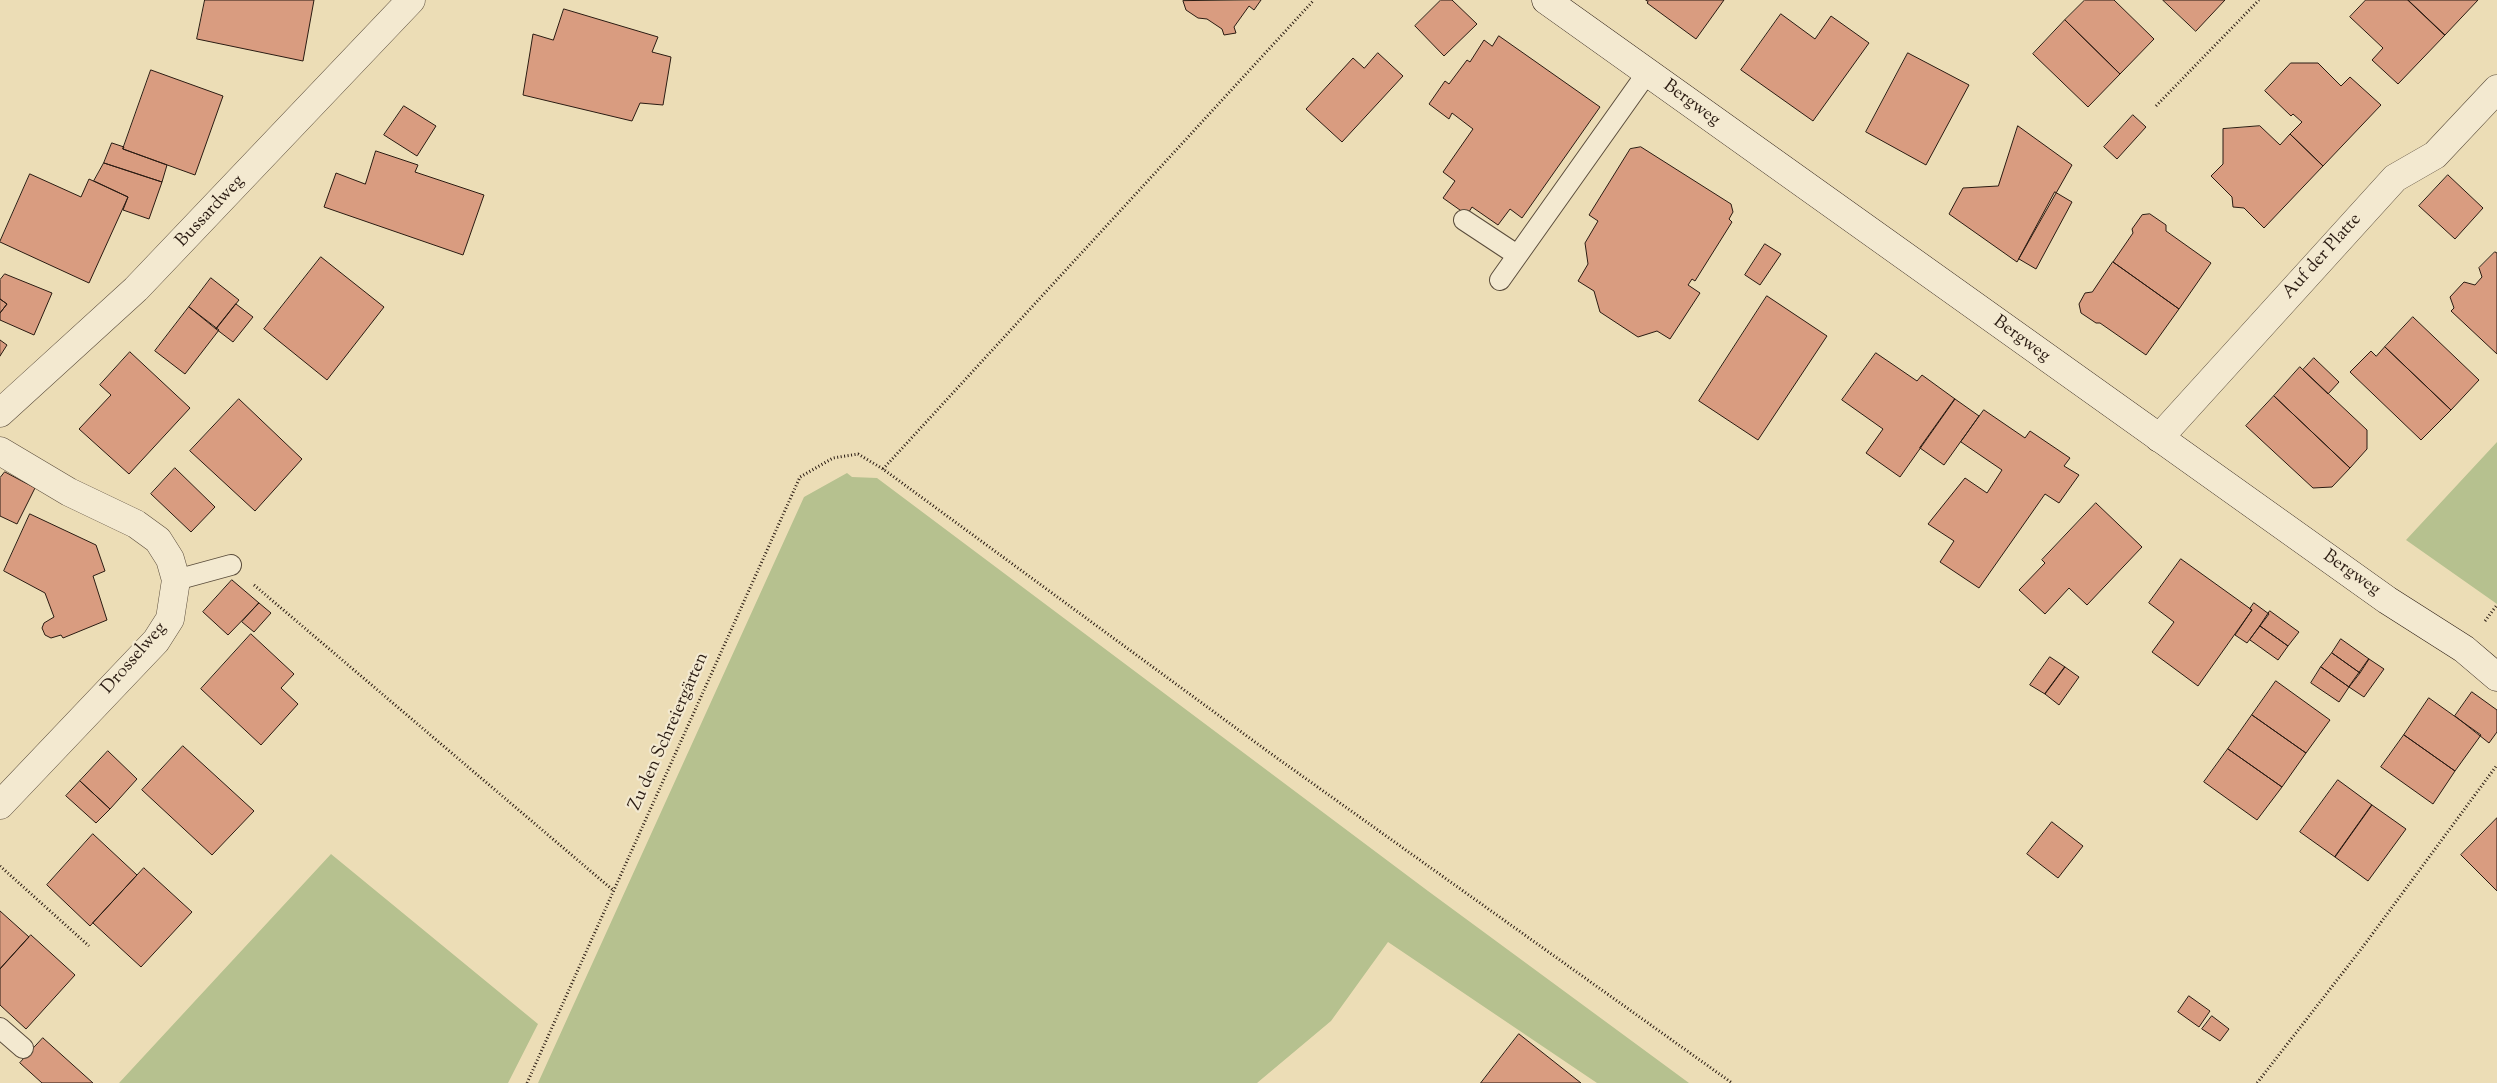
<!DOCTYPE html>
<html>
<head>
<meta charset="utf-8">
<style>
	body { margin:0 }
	canvas { display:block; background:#ecddb6 }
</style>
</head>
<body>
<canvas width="2497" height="1083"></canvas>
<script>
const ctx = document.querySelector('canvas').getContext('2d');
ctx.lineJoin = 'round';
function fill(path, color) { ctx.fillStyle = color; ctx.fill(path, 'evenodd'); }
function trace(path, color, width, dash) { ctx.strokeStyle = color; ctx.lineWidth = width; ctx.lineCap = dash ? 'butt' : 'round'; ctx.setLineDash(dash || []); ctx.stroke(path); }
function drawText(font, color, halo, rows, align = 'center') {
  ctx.font = font + ' "Sorts Mill Goudy",serif'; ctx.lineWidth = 4.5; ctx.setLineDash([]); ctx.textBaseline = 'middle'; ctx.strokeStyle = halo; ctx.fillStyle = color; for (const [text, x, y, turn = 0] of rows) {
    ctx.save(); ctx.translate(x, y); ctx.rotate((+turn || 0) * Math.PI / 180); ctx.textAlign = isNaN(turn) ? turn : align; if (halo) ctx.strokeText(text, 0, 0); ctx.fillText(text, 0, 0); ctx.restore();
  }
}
fill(new Path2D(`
	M2497,442V604L2406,540Z
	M847,473L852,477L877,478L1428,891L1689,1083H1597L1388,942L1331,1021L1257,1083H538L804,497Z
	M331,854L538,1024L508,1083H119Z`), '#b6c18f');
const building = new Path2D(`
	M205,0H314L303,61L197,39Z
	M1261,0L1254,10L1249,6L1234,27L1236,33L1224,35L1222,29L1207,19L1198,18L1186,10L1183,1Z
	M1441,0H1452L1477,24L1444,56L1415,26Z
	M1646,0H1724L1696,39L1647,3L1648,2Z
	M2085,0H2114L2154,39L2120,74L2065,20Z
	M2163,0H2225L2196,31Z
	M2366,0H2408L2445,35L2398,84L2372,60L2383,48L2350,17Z
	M2408,0H2478L2445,35Z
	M564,9L658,37L652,52L671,57L663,105L640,103L632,121L523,95L533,34L553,40Z
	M1781,14L1815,39L1831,16L1869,43L1813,121L1741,70Z
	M2065,20L2120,74L2088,107L2033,54Z
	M1499,36L1600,107L1522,218L1510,209L1498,225L1472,207L1467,215L1443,198L1455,181L1443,172L1473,129L1452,113L1449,119L1429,104L1445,81L1449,84L1467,60L1470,62L1484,40L1492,46Z
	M1378,53L1403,76L1342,142L1306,109L1353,58L1364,68Z
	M1908,53L1969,85L1926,165L1866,132Z
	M2291,63H2318L2341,86L2350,77L2381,105L2323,166L2290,134L2302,122L2293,114L2291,116L2265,91Z
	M151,70L223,96L195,175L123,149Z
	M404,106L436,126L417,156L384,135Z
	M2133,115L2146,127L2117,159L2104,147Z
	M2018,126L2072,165L2017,262L1949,214L1963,188L1998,186Z
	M2260,126L2280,145L2290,134L2323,166L2264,228L2244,208L2233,207L2232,197L2211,176L2223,164V129Z
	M112,143L124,147L123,149L167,165L162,182L104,163Z
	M1641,147L1731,204L1733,212L1729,219L1732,222L1695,281L1692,279L1688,285L1700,293L1670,339L1657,331L1638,337L1600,312L1594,291L1578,281L1588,264L1585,243L1598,221L1589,215L1630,149Z
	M376,151L418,165L415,172L484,195L463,255L324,207L336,173L365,184Z
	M104,163L162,182L149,219L123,210L128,197L94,181Z
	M30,174L81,197L89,179L128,197L89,283L0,242Z
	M2448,175L2483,208L2455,239L2419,206Z
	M2055,192L2072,202L2036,269L2019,259Z
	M2150,214L2166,225V231L2211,263L2179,309L2113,262L2133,233L2132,229L2142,215Z
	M1765,244L1781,254L1760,285L1745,275Z
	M2495,252L2497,253V354L2451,311L2454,308L2450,297L2464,282L2475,285L2482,277L2479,268Z
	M321,257L384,307L327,380L264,329Z
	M2113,262L2179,309L2146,355L2100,323H2096L2081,313L2079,304L2085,293L2092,292Z
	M5,274L52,293L34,335L0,320V313L7,304L0,299V280Z
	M211,278L239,300L216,329L189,307Z
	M1767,296L1827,336L1758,440L1699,401Z
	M0,299L7,304L0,313Z
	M236,304L253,317L233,342L216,329Z
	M189,307L219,330L185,374L155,351Z
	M2413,317L2479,380L2451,410L2385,347Z
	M0,340L7,345L0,356Z
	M2385,347L2451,410L2421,440L2350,372L2371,351L2376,356Z
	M130,352L190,408L129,474L79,429L111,395L100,385Z
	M1876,353L1917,381L1922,375L1955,399L1900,477L1866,453L1883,429L1842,400Z
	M2314,358L2339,382L2328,394L2303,370Z
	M2300,367L2367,430V449L2350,468L2274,396Z
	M2274,396L2350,468L2332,487L2313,488L2246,426Z
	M239,399L302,459L255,511L190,451Z
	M1955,399L1979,416L1944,465L1920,448Z
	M1984,410L2025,438L2030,431L2070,458L2064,466L2079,475L2059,503L2045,494L1979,588L1940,562L1954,541L1928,524L1965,478L1987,493L2002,470L1961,442Z
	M175,468L215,507L191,532L151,494Z
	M5,472L35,488L17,524L0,516V478Z
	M2096,503L2142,547L2087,605L2069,588L2045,614L2019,590L2045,563L2042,560Z
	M30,514L96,545L105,571L93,576L107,620L63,638L61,635L51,638L45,635L42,628L44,623L54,617L45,593L4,571Z
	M2181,559L2252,610L2198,686L2152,652L2174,622L2149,603Z
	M232,580L259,603L228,635L203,612Z
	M259,603L271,613L254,632L242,622Z
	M2254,603L2269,614L2247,643L2235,635L2252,610L2250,609Z
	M2270,611L2299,632L2288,646L2260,626Z
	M2260,626L2288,646L2278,660L2250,640Z
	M251,634L294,674L281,688L298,704L261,745L201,689Z
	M2341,639L2369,659L2360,673L2332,653Z
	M2332,653L2360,673L2349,687L2321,667Z
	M2050,657L2065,667L2045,694L2030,685Z
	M2369,659L2384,669L2364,697L2349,687Z
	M2065,667L2079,677L2059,705L2045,694Z
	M2321,667L2349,687L2339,702L2311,683Z
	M2276,681L2330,720L2306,753L2252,715Z
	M2472,692L2497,710V732L2489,743L2455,716Z
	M2429,698L2481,735L2455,771L2404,735Z
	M2252,715L2306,753L2282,787L2228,749Z
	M2404,735L2455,771L2433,804L2381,767Z
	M183,746L254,811L212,855L142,790Z
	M2228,749L2282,787L2257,820L2204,782Z
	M108,751L137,779L110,809L80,781Z
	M2338,780L2372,805L2335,857L2300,832Z
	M80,781L110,809L96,823L66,796Z
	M2372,805L2406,829L2368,881L2335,857Z
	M2497,818V891L2461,855Z
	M2052,822L2083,846L2058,878L2027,854Z
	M93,834L137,875L90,926L47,885Z
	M144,868L192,912L141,967L93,923Z
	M0,911L29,937L0,969Z
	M31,935L75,975L26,1029L0,1005V969Z
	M2189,996L2210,1011L2199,1027L2178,1012Z
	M2212,1016L2229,1029L2220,1041L2202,1029Z
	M1519,1034L1581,1083H1481Z
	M43,1038L93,1083H42L20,1063Z`);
fill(building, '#d99c80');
trace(building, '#2a1b12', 1);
const lane = new Path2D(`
	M1464,220L1517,255
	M1500,280L1647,73
	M176,580L231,565
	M0,1028L23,1048`);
const street = new Path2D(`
	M0,413L136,289L411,0
	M2159,438L2395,178L2435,155L2497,89
	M0,451L69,492L136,524L158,540L170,559L176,580L170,619L156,641L0,805`);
const secondary = new Path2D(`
	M1546,0L2387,600L2464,649L2497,677`);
trace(lane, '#5a4c3b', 22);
trace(street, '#5a4c3b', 29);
trace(secondary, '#2a1b12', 29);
trace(new Path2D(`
	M2156,106L2259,0
	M883,469L1314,0
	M254,585L614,891
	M2485,621L2497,605
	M0,866L89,946
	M527,1083L800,477L833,458L858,454L883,469L1270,753L1732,1083
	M2257,1083L2362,948L2497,765`), '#2a1b12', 3, [1, 2.5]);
trace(lane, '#f3e9d0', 20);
trace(street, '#f3e9d0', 28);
trace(secondary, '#f3e9d0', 28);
drawText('18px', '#2a1b12', '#f3e9d0', [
	["Bergweg",1691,104,36],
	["Bussardweg",211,212,-47],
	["Auf der Platte",2323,257,-48],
	["Bergweg",2021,340,36],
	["Bergweg",2351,574,35],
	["Drosselweg",135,659,-49],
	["Zu den Schreiergärten",670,732,-66]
]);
</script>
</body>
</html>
